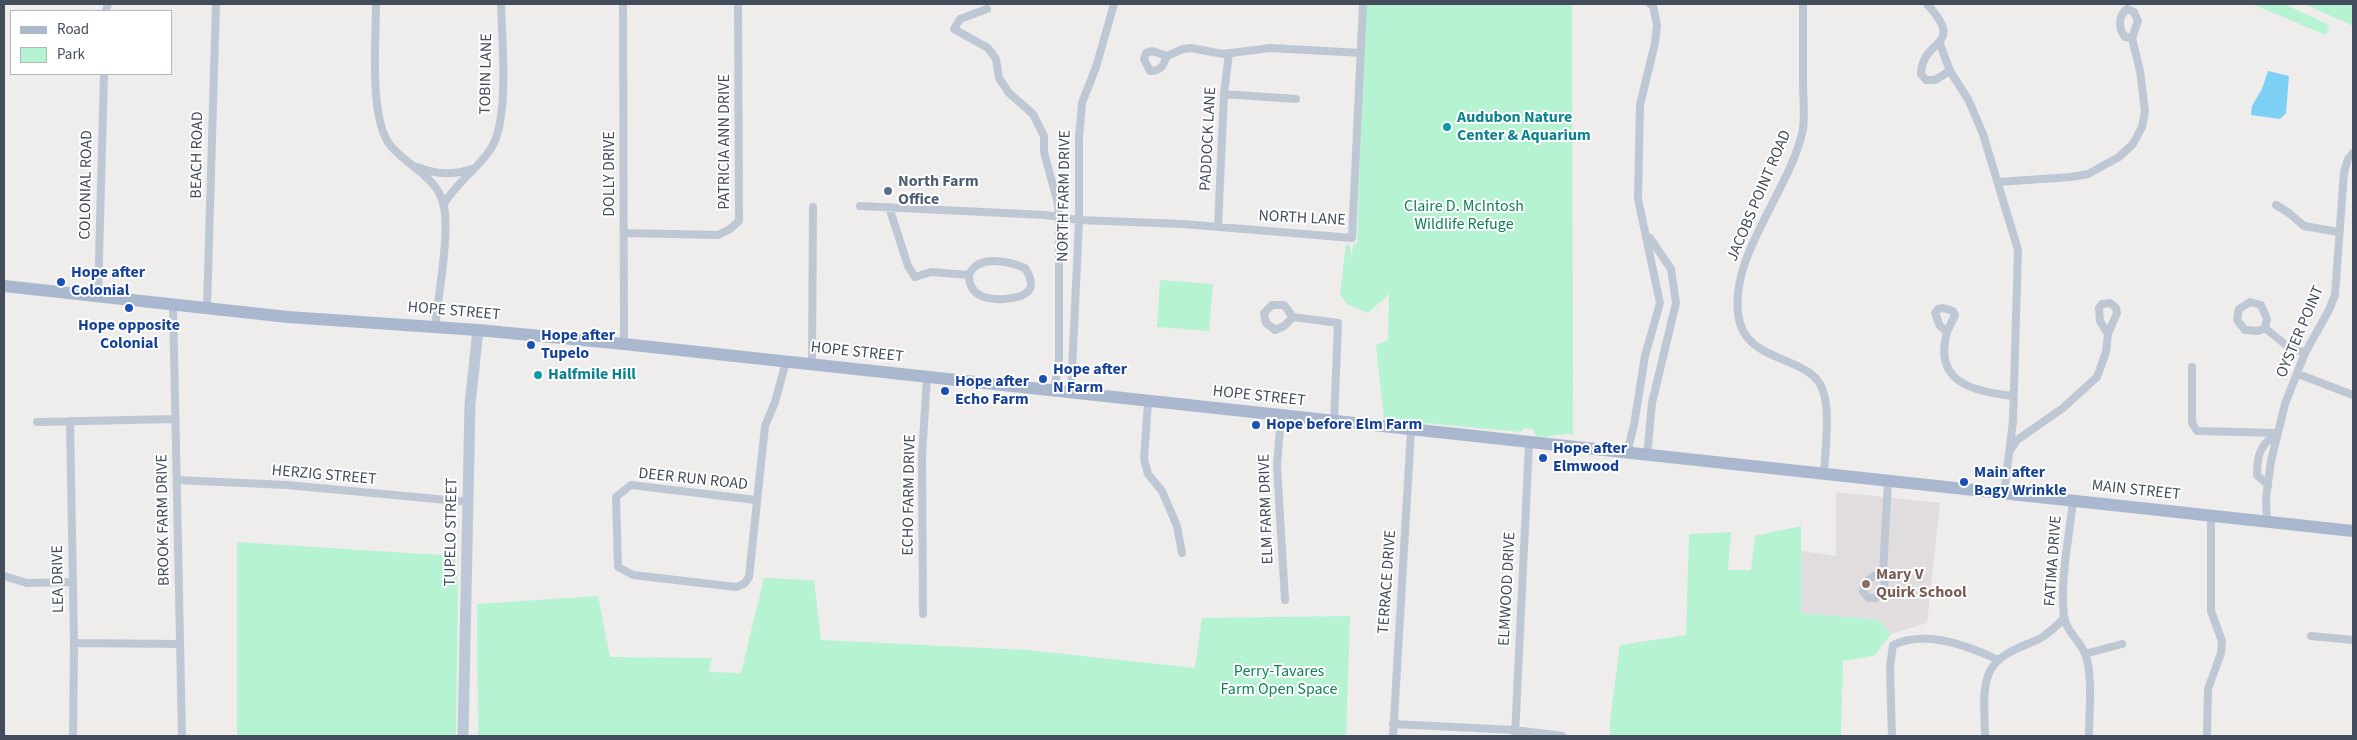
<!DOCTYPE html>
<html>
<head>
<meta charset="utf-8">
<style>
	body { margin:0 }
	#map { position:relative; width:2357px; height:740px; overflow:hidden; background:#efecec; font-family:"Source Sans 3",sans-serif }
	canvas { display:block }
	.frame { position:absolute; inset:0; border:5px solid #434d5b; pointer-events:none }
	.legend { position:absolute; left:10px; top:10px; width:162px; height:65px; box-sizing:border-box; background:#fff; border:1px solid #b4b8bd; margin:0; padding:6px 9px; list-style:none; font-size:15px; color:#434d5b }
	.legend li { display:flex; align-items:center; gap:10px; height:25px }
	.legend b { width:25px; border:1px solid #b4b8bd }
</style>
</head>
<body>
<div id="map">
<canvas width="2357" height="740"></canvas>
<div class="frame"></div>
<ul class="legend">
<li><b style="height:6px;background:#a9b8cf"></b>Road</li>
<li><b style="height:14px;background:#b5f3d3"></b>Park</li>
</ul>
</div>
<script>
const ctx = document.querySelector('canvas').getContext('2d');
ctx.lineJoin = 'round';
function fill(path, color) { ctx.fillStyle = color; ctx.fill(path, 'evenodd'); }
function trace(path, color, width, dash) { ctx.strokeStyle = color; ctx.lineWidth = width; ctx.lineCap = dash ? 'butt' : 'round'; ctx.setLineDash(dash || []); ctx.stroke(path); }
function drawText(font, color, halo, rows, align = 'center') {
  ctx.font = font + ' "Source Sans 3",sans-serif'; ctx.lineWidth = 4; ctx.setLineDash([]); ctx.textBaseline = 'middle'; ctx.strokeStyle = halo; ctx.fillStyle = color; for (const [text, x, y, turn = 0] of rows) {
    ctx.save(); ctx.translate(x, y); ctx.rotate((+turn || 0) * Math.PI / 180); ctx.textAlign = isNaN(turn) ? turn : align; if (halo) ctx.strokeText(text, 0, 0); ctx.fillText(text, 0, 0); ctx.restore();
  }
}
fill(new Path2D(`
	M1836,492L1940,503L1927,623L1891,634L1879,620L1801,613V551L1836,556Z`), '#e1ddde');
fill(new Path2D(`
	M1365,4H1572L1573,434C1558,432 1551,439 1536,436L1533,429L1523,428L1521,432L1384,419L1376,345L1388,340L1389,294L1368,313L1347,304L1340,294L1346,244L1350,246L1351,256L1354,244L1357,243Z
	M2252,4H2284L2329,25L2326,35Z
	M2305,4H2353V26Z
	M1160,280L1213,284L1209,331L1157,327Z
	M1801,526V613L1879,620L1891,634L1874,656L1843,661L1841,736H1610V720L1620,645L1686,635L1689,534L1731,532L1728,570H1751L1755,536Z
	M237,542L455,556L458,589L456,736H237Z
	M764,578L814,580L821,640L1027,650L1195,668L1202,618L1350,616L1346,736H478L477,604L598,596L610,657L712,658L709,672L741,673Z`), '#b5f3d3');
fill(new Path2D(`
	M2268,71L2289,76L2286,113L2280,119L2251,115L2252,106L2262,89Z`), '#7dd0f4');
trace(new Path2D(`
	M376,4C376,39 369,118 390,145C406,165 436,176 443,203C451,228 438,298 435,327
	M623,4L624,344
	M1803,4C1803,30 1803,57 1803,83C1803,98 1805,114 1803,129C1791,189 1731,253 1738,313C1743,363 1802,354 1820,384C1832,404 1825,451 1824,474
	M1927,4C1967,48 1922,37 1921,74L1926,80H1935L1950,71
	M987,9L960,19L954,29L988,48L996,59L999,78L1009,93L1033,114L1044,136V152L1058,204L1059,218V361L1054,391
	M106,11L108,4
	M1940,44L1950,71L1968,99L1983,134L2018,250L2013,421L2004,494
	M1152,51L1167,56C1163,66 1161,71 1150,71L1144,59L1146,53Z
	M1167,56L1183,49L1191,48L1223,54L1270,48L1361,53
	M1224,94L1296,99
	M417,167C436,174 452,176 471,169
	M1998,182L2071,177L2088,174L2119,157L2133,144L2142,127L2145,111L2140,71L2132,38L2138,21L2134,12L2127,9C2118,16 2118,28 2125,37L2132,38
	M444,204C457,181 482,166 493,145C509,114 502,40 501,4
	M2276,205L2289,213L2304,226L2338,232
	M860,206L1045,215L1079,220L1183,224L1352,238L1363,4
	M889,207L908,266L915,277L931,272L969,275C978,254 1008,261 1025,268C1039,290 1027,297 1005,299C986,300 969,296 969,275
	M1218,227L1224,94L1229,53
	M624,233L718,235L730,229L739,221L738,4
	M98,297L104,74
	M2110,303L2116,308L2117,313L2108,334L2100,321L2099,308L2102,304Z
	M173,304L182,736
	M207,307L216,4
	M1943,308L1953,311L1955,315L1947,332L1940,326L1935,313L1938,309Z
	M1293,317L1284,326L1275,330L1266,323L1264,313L1272,305H1284L1293,317L1338,323L1334,422
	M2265,328L2267,319L2261,305L2250,302L2239,309L2237,320L2245,330L2258,331L2265,328L2286,345L2305,353
	M1947,332C1933,383 1973,391 2013,396
	M812,365L813,207
	M2192,367V423L2197,431L2277,433
	M2298,374L2353,395
	M1071,393L1079,220V137L1082,103L1096,67L1114,4
	M1148,402L1144,459L1148,474L1162,491L1177,526L1182,553
	M1281,416L1277,466L1285,600
	M70,421L74,643L73,736
	M37,422L176,419
	M2011,449L2017,440L2063,408L2097,377L2106,352L2108,334
	M1627,453L1634,425L1645,356L1660,303L1638,199L1640,105L1655,43L1657,25L1653,6L1650,4
	M1647,456L1652,403L1676,303L1671,269L1650,238
	M177,480L287,485L469,502
	M2268,485L2257,475C2257,455 2260,445 2277,433
	M756,500L631,485L616,497L618,567L633,575L736,587L744,584L749,577L765,426L775,402L786,362
	M2073,501C2069,538 2060,579 2064,616C2066,632 2081,641 2086,656C2093,678 2089,713 2089,736
	M2267,522L2266,498L2271,461L2285,404L2305,353L2329,310L2335,295L2344,172L2348,159L2353,153
	M1883,572C1886,583 1885,590 1876,598H1868L1863,591C1864,580 1873,576 1883,572L1888,481
	M4,576L27,583L73,582
	M923,614L922,456L927,377
	M2311,636L2353,640
	M74,643L180,644
	M2085,654L2122,644
	M1393,724L1515,730L1562,736
	M1393,736L1411,430
	M1515,736L1529,443
	M1892,736L1890,667L1893,645C1925,630 1969,646 1998,660
	M1985,736C1985,717 1981,689 1990,671C2000,652 2023,647 2041,638C2050,632 2057,626 2064,618
	M2207,736L2208,689L2221,653L2222,641L2211,611V516`), '#bec7d4', 8);
trace(new Path2D(`
	M463,736L470,404L478,330`), '#bcc7d8', 11);
trace(new Path2D(`
	M4,286L288,317L478,330L624,344L2353,531`), '#a9b8cf', 12);
for (const [x, y, r, color] of [
	[1447,127,5,"#0f9aa8"],
	[888,191,5,"#5c6f8a"],
	[61,282,5,"#1a4fb4"],
	[129,308,5,"#1a4fb4"],
	[531,345,5,"#1a4fb4"],
	[538,375,5,"#0f9aa8"],
	[1043,379,5,"#1a4fb4"],
	[945,391,5,"#1a4fb4"],
	[1256,425,5,"#1a4fb4"],
	[1543,458,5,"#1a4fb4"],
	[1964,482,5,"#1a4fb4"],
	[1866,584,5,"#8d6e63"]
]) { const dot = new Path2D(); dot.arc(x, y, r, 0, 2 * Math.PI); ctx.fillStyle = color; ctx.fill(dot); trace(dot, '#fff', 2); }
drawText('16px', '#434d5b', '#fff', [
	["TOBIN LANE",487,74,-89],
	["PADDOCK LANE",1209,139,-87],
	["PATRICIA ANN DRIVE",725,142,-90],
	["BEACH ROAD",198,155,-89],
	["DOLLY DRIVE",610,174,-90],
	["COLONIAL ROAD",87,185,-89],
	["NORTH FARM DRIVE",1065,196,-89],
	["JACOBS POINT ROAD",1760,196,-67],
	["NORTH LANE",1302,219,3],
	["HOPE STREET",454,312,5],
	["OYSTER POINT",2301,332,-67],
	["HOPE STREET",857,353,6],
	["HOPE STREET",1259,397,6],
	["HERZIG STREET",324,476,5],
	["DEER RUN ROAD",693,480,6],
	["MAIN STREET",2136,491,6],
	["ECHO FARM DRIVE",910,495,-89],
	["ELM FARM DRIVE",1267,509,-92],
	["BROOK FARM DRIVE",164,520,-91],
	["TUPELO STREET",452,532,-89],
	["FATIMA DRIVE",2054,561,-86],
	["LEA DRIVE",59,579,-91],
	["TERRACE DRIVE",1388,582,-86],
	["ELMWOOD DRIVE",1508,589,-87]
]);
drawText('bold 16px', '#0d838f', '#fff', [
	["Audubon Nature",1457,118],
	["Center & Aquarium",1457,136],
	["Halfmile Hill",548,375]
], 'left');
drawText('bold 16px', '#4e5e75', '#fff', [
	["North Farm",898,182],
	["Office",898,200]
], 'left');
drawText('16px', '#0d8354', '#fff', [
	["Claire D. McIntosh",1464,207],
	["Wildlife Refuge",1464,225],
	["Perry-Tavares",1279,672],
	["Farm Open Space",1279,690]
]);
drawText('bold 16px', '#164399', '#fff', [
	["Hope after",71,273],
	["Colonial",71,291],
	["Hope opposite",129,326,"center"],
	["Colonial",129,344,"center"],
	["Hope after",541,336],
	["Tupelo",541,354],
	["Hope after",1053,370],
	["N Farm",1053,388],
	["Hope after",955,382],
	["Echo Farm",955,400],
	["Hope before Elm Farm",1266,425],
	["Hope after",1553,449],
	["Elmwood",1553,467],
	["Main after",1974,473],
	["Bagy Wrinkle",1974,491]
], 'left');
drawText('bold 16px', '#785e54', '#fff', [
	["Mary V",1876,575],
	["Quirk School",1876,593]
], 'left');
</script>
</body>
</html>
